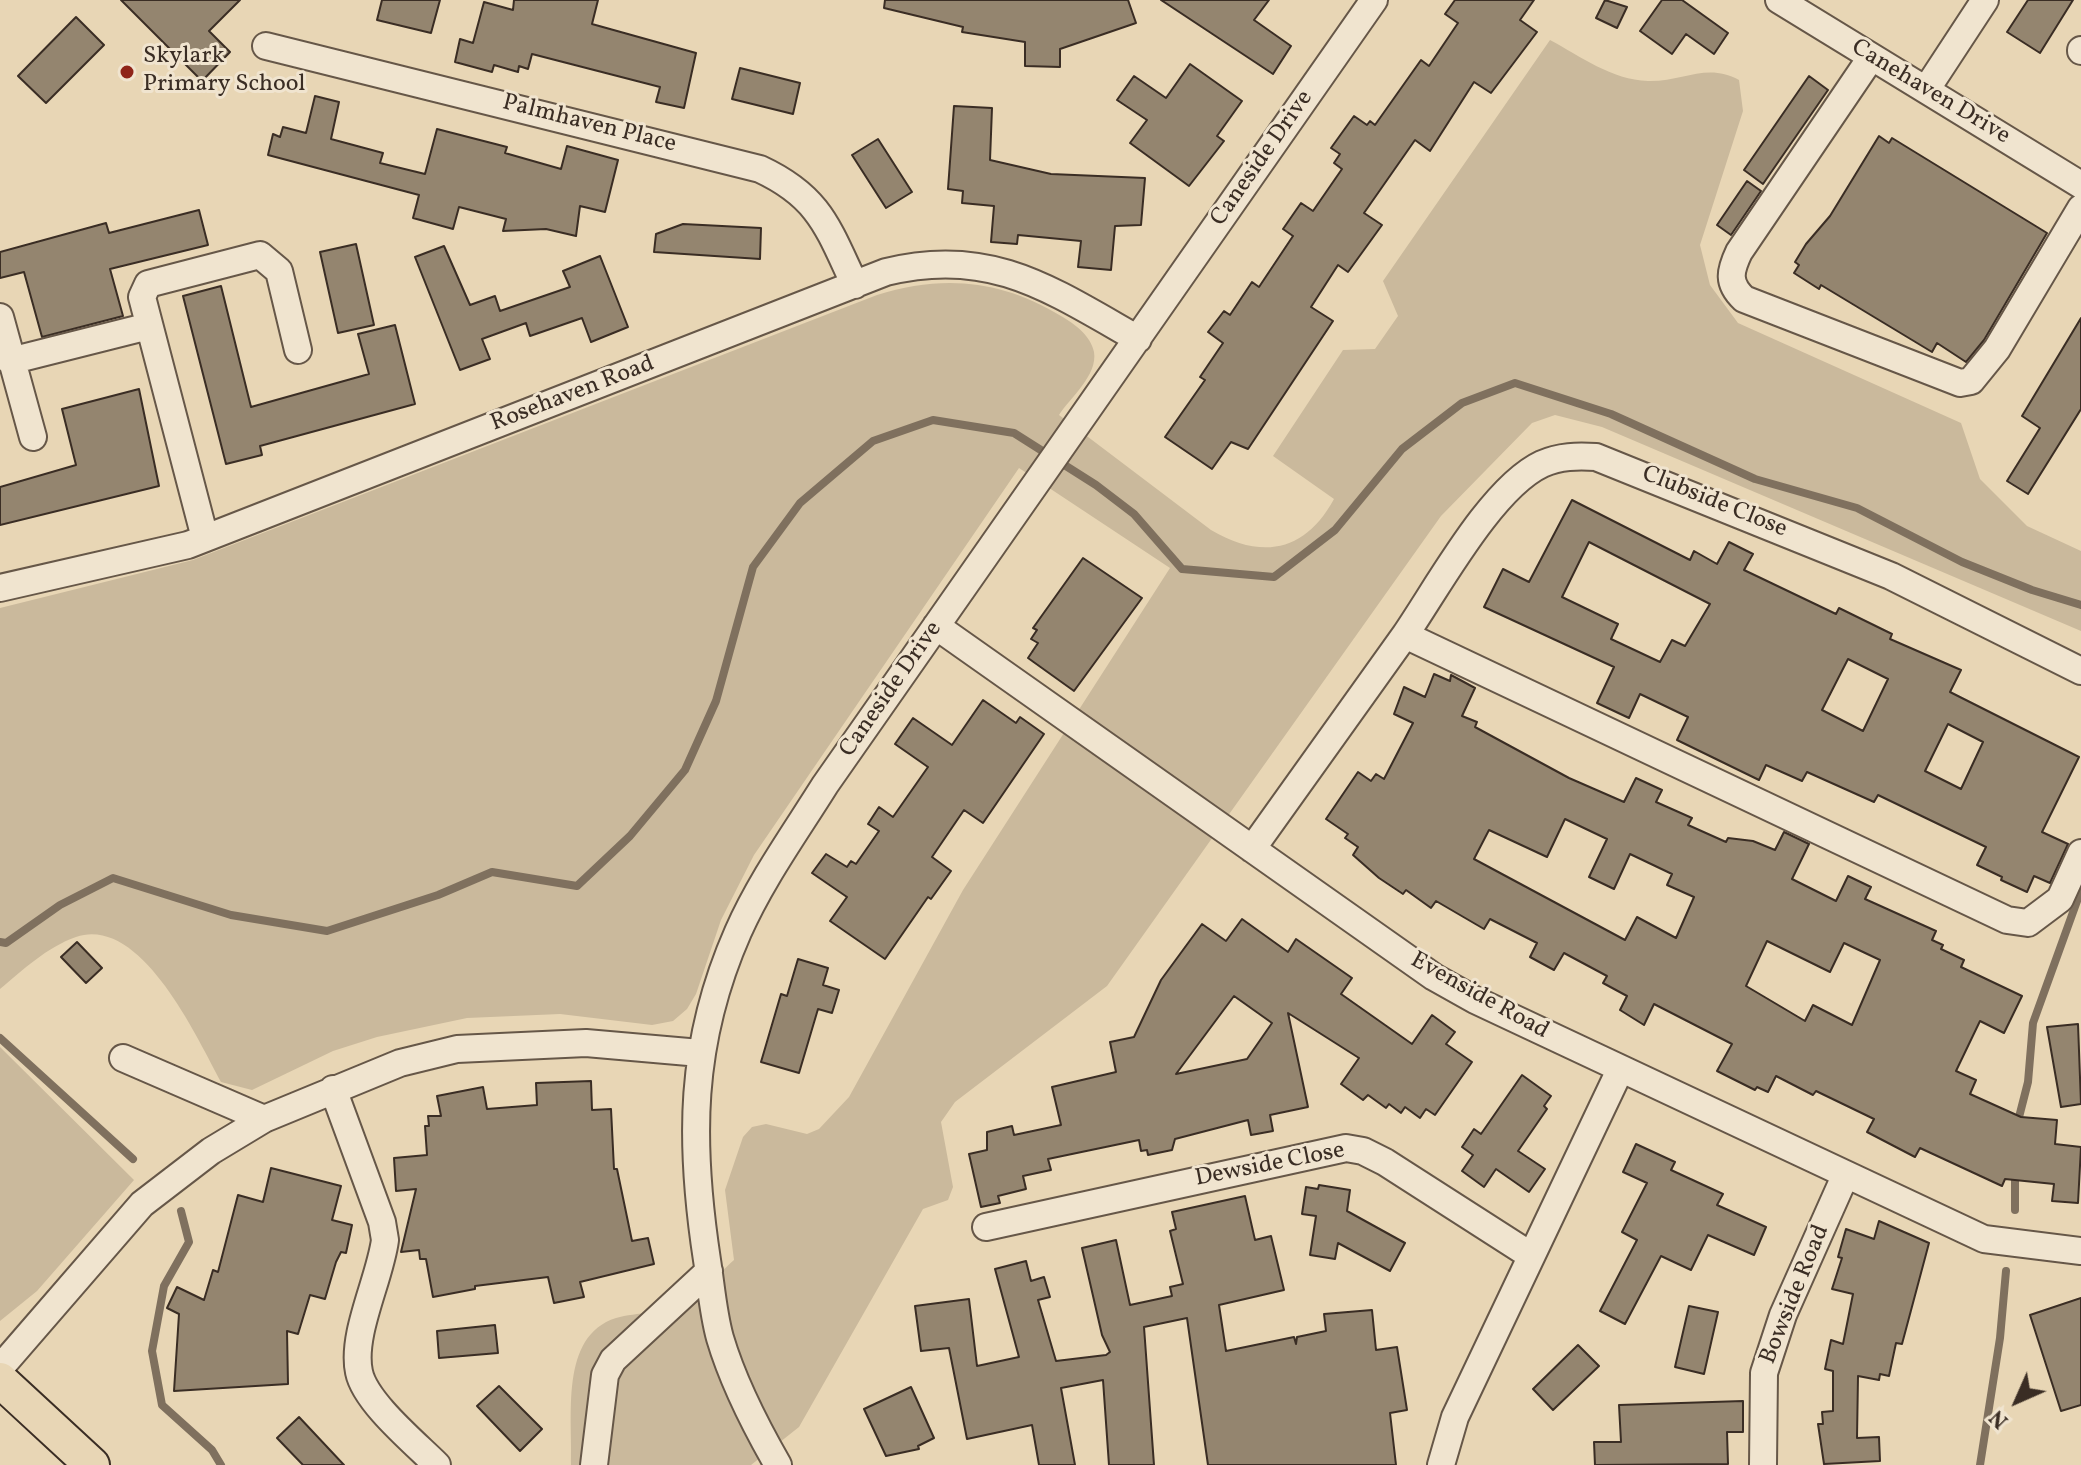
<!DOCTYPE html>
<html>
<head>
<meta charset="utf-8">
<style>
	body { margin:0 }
	#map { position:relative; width:2081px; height:1465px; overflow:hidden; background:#e8d6b5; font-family:Vollkorn,serif }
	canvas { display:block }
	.north { position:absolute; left:1977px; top:1361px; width:80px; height:80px; -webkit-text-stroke:6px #f0e4cf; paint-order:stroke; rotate:225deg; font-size:22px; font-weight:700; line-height:32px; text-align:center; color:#3a2d24 }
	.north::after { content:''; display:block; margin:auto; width:28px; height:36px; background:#3a2d24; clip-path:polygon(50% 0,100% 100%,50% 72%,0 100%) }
</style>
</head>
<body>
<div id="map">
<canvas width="2081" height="1465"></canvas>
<div class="north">N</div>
</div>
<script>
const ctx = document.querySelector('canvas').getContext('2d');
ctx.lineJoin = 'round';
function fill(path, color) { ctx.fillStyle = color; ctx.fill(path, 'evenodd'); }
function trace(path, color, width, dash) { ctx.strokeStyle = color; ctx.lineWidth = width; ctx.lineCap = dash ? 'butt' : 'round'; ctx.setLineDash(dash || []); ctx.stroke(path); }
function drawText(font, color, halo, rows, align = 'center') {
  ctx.font = font + ' Vollkorn,serif'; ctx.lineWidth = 6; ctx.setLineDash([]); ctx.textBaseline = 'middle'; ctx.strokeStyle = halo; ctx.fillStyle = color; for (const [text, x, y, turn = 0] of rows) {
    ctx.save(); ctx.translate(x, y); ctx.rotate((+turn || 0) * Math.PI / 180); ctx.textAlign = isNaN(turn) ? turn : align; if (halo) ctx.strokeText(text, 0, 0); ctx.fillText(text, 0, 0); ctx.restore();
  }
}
fill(new Path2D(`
	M1550,40C1580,56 1612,80 1648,81C1683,82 1707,62 1739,80L1743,111L1700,245L1710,285L1738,323L1961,423L1980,479L2027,526L2081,551V631L1602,427L1555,415L1532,423L1441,516L1107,986L955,1102L941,1122L953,1187L948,1200L923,1209L799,1427L751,1465H571C573,1417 559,1336 616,1318C637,1312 664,1314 683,1304C701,1296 719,1273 734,1260L725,1190L743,1137L752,1127L766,1124L807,1134L819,1129L849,1097L963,890L1170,568L1019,468L754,855L721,920L696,994L687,1009L673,1021L652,1025L560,1014L467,1018L377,1037L333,1051L252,1090L221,1082C196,1036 141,915 76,937C47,947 23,970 0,989V608L193,560L877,295C943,274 1002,280 1061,316C1075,324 1091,336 1094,352C1098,375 1070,398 1059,415L1211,530C1262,560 1305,552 1334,499L1273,456L1343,350L1375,349L1398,316L1383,281Z
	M0,1047L134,1180L37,1291L0,1321Z`), '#cab99c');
trace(new Path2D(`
	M0,942L6,943L60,905L113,878L231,915L327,931L438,895L492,872L577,886L630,836L685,770L716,701L753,567L800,503L873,441L933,420L1014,433L1096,485L1134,514L1182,569L1274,577L1335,530L1402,449L1462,403L1515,383L1611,414L1755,479L1857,508L1962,562L2032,590L2081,605
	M0,1038L133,1159
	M2017,1125L2028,1082L2033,1023L2081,890
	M2015,1170V1210
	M181,1211L189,1242L164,1286L152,1351L162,1405L212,1450L221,1465
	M1980,1465L2000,1338L2006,1271`), '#7f705e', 8);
const building = new Path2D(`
	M121,0H240L209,31L230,52L202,81Z
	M382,0H440L431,33L377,20Z
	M514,0H598L592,24L696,53L684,108L656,102L660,87L532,54L528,69L519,66L518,72L494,65L492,72L455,62L460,39L473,43L484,2L513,10Z
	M885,0H1128L1136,23L1060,49V67L1025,66V42L962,32L963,27L884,8Z
	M1161,0H1269L1254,20L1291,46L1273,74Z
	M1455,0H1534L1520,20L1537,32L1491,93L1474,82L1430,151L1415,140L1364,213L1382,225L1348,272L1338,265L1311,307L1333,321L1248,449L1231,442L1212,469L1165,437L1205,380L1200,377L1223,343L1208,332L1224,311L1230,315L1252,282L1259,287L1293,236L1283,229L1301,203L1313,211L1342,169L1334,163L1340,154L1331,148L1354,116L1367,125L1370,121L1375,125L1421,60L1429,66L1458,23L1445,14Z
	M1605,0L1627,7L1617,28L1596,18Z
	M1662,0H1682L1728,33L1714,54L1686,34L1672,54L1640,31Z
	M2028,0H2073L2040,53L2007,32Z
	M76,17L104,45L46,103L18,76Z
	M1190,64L1242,101L1217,136L1224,141L1189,186L1130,143L1147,120L1117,100L1134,76L1166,98Z
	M740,68L800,83L793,114L732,99Z
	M1809,76L1828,90L1763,184L1744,170Z
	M315,96L339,102L331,139L383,153L380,163L425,174L437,129L507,147L505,153L561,169L567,146L618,160L605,212L580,206L576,236L546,229L503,231L506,219L459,207L453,229L413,218L419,195L268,155L273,134L280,137L283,127L306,133Z
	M954,106L992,108L990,160L1051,174L1145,178L1141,225L1115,226L1111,270L1078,267L1081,241L1018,235L1017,244L991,242L994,206L962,203L963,191L948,189Z
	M1879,136L1889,143L1892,138L2047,233L1984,340L1966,362L1937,343L1932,352L1821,285L1819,289L1794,273L1799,265L1795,262L1806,244L1830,216Z
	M878,139L912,192L886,208L852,155Z
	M1747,181L1761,191L1731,235L1717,225Z
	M199,210L208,245L110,269L123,316L42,337L24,272L0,278V252L106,223L109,233Z
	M683,224L761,228L760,259L654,252L656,234Z
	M356,244L374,325L338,333L320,252Z
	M444,246L470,305L495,296L500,311L570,287L563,271L600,256L628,327L591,342L582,318L530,336L526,323L482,339L490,359L460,370L415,257Z
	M221,286L251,407L369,374L358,334L395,325L415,404L260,446L262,455L226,464L183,296Z
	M2081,318V409L2028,494L2007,481L2040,428L2022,416Z
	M139,389L159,486L0,525V487L76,465L62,409Z
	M1572,500L1690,560L1694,551L1717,564L1729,542L1753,554L1744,570L1836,614L1839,608L1892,634L1890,639L1961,670L1950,692L2079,757L2042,832L2068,844L2050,883L2034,876L2027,892L2001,880L2002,877L1977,865L1986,847L1878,795L1874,802L1807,772L1802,781L1766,765L1759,780L1677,740L1688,717L1640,694L1629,718L1597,703L1614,667L1484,607L1503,569L1529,582ZM1589,542L1710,604L1685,646L1672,640L1660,662L1611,639L1618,624L1562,597ZM1848,659L1888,679L1863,731L1822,710ZM1948,724L1983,742L1961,789L1925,771Z
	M1083,558L1142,598L1074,691L1028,658L1038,643L1031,639L1037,630L1033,628Z
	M1434,674L1450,681L1451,675L1475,688L1462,716L1477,722L1475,727L1569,778L1624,802L1636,778L1662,790L1656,802L1692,818L1688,825L1726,842L1728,838L1753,841L1775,850L1784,832L1809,844L1792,879L1836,901L1848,876L1871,887L1865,899L1936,931L1932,940L1943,945L1941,949L1964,960L1961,967L2022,996L2004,1033L1980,1021L1956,1071L1976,1080L1970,1094L2021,1117L2057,1120L2055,1144L2081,1147L2078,1203L2052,1201L2054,1184L2005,1179L2002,1186L1920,1148L1915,1157L1867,1132L1874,1119L1816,1091L1813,1095L1776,1076L1768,1092L1757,1087L1755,1090L1717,1071L1732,1044L1654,1004L1644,1025L1620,1010L1627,996L1603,983L1607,976L1564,953L1554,970L1530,957L1537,943L1490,919L1484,929L1436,901L1431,908L1406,890L1403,894L1379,878L1353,855L1358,847L1345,838L1348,834L1326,819L1358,772L1371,781L1376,774L1384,779L1413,723L1394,714L1404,687L1425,697ZM1565,819L1607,839L1589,877L1614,889L1630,854L1672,874L1667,885L1694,897L1676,938L1637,917L1625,940L1474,859L1489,830L1547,857ZM1767,941L1830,972L1844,943L1880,960L1852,1025L1813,1005L1805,1021L1746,986Z
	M983,700L1016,723L1020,717L1044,734L983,823L964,810L932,857L951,871L931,899L928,897L885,959L830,921L847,897L812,873L826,854L847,867L851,861L856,864L879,831L868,824L879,807L893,817L928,767L895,744L913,718L952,745Z
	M1242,919L1288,952L1296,939L1352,978L1341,994L1412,1044L1432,1015L1455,1032L1446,1044L1472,1062L1435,1115L1426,1109L1420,1118L1405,1107L1401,1113L1389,1104L1386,1108L1368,1095L1363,1100L1341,1084L1359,1058L1288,1013L1308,1107L1270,1115L1273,1131L1251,1135L1248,1120L1175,1139L1172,1150L1148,1155L1147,1150L1141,1151L1139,1140L1048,1159L1051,1170L1023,1176L1026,1189L998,1196L1000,1203L981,1207L969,1154L987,1150V1132L1012,1126L1014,1135L1061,1125L1052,1087L1116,1072L1110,1042L1134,1037L1161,980L1202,924L1226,941ZM1234,996L1272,1023L1247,1059L1176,1074Z
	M77,942L102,968L86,983L61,957Z
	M798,959L828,968L823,985L839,990L832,1013L818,1009L799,1073L761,1062L781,994L787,996Z
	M2078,1024L2081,1104L2061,1107L2047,1027Z
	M1522,1075L1551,1096L1544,1106L1547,1109L1518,1151L1545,1169L1529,1192L1496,1169L1484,1187L1462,1171L1473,1155L1462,1147L1474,1129L1481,1134Z
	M591,1081L592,1110L611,1109L614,1169H617L632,1241L648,1238L654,1264L580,1282L584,1297L554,1303L548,1277L475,1286V1289L433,1297L426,1259H420L419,1250L401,1252L416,1189L396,1191L394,1158L427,1155L425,1126H429L428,1116H441L437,1096L483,1087L487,1109L537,1105L536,1083Z
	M1636,1144L1675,1162L1671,1170L1723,1194L1717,1205L1766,1227L1754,1255L1708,1235L1691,1270L1661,1256L1625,1324L1600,1311L1637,1240L1622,1232L1647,1183L1623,1172Z
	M271,1168L341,1186L332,1220L352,1225L346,1253L341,1252L336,1262L325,1299L310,1295L298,1334L287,1331L288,1384L174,1391L179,1314L167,1308L177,1287L204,1300L213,1270L218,1272L238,1195L263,1202Z
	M1319,1185L1350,1190L1347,1211L1405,1243L1390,1271L1338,1243L1335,1259L1310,1255L1316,1216L1302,1214L1306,1187L1318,1189Z
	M1245,1196L1255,1240L1271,1236L1284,1290L1219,1305L1226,1351L1294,1337L1296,1344L1297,1337L1326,1331L1324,1314L1372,1310L1376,1350L1397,1347L1407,1410L1390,1413L1396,1465H1208L1187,1318L1144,1327L1154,1465H1109L1103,1380L1061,1388L1075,1465H1039L1032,1425L967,1439L949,1348L921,1351L915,1306L969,1299L977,1366L1019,1357L995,1269L1026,1261L1031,1281L1044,1277L1050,1297L1038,1300L1056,1361L1106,1355L1110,1352L1102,1335L1082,1248L1116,1240L1130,1305L1172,1296L1170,1287L1183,1284L1170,1231L1176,1229L1172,1212Z
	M1879,1221L1929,1243L1902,1344L1896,1343L1889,1376L1880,1374L1879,1380L1858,1376L1857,1438L1879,1437L1880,1461L1824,1464L1818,1424H1823L1822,1412L1833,1411V1371L1825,1369L1831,1340L1843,1344L1853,1294L1832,1289L1842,1258L1838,1257L1846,1229L1874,1239Z
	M2081,1298V1405L2061,1411L2030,1315Z
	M1689,1306L1718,1312L1704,1374L1675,1367Z
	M495,1325L498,1353L439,1358L437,1331Z
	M1578,1345L1599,1366L1553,1410L1533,1389Z
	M499,1386L542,1429L520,1451L477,1406Z
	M911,1387L934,1438L918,1446L919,1449L886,1456L864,1409Z
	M1743,1401V1432H1727L1728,1464L1595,1465L1594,1442H1621L1619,1405Z
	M299,1417L344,1465H303L277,1438Z`);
fill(building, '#94856f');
trace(building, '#3a2d24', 2);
const minor = new Path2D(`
	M1779,0L2081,185
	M266,46L760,169C820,197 828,228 855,285
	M2081,51V50
	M1870,59L1739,252C1730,271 1727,283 1744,299L1960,383L1971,381L1997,349L2081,208
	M1926,90L1985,0
	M0,317L33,437
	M10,361L149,326
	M205,538L142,297L148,284L260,255L279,271L298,350
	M0,588L188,545L886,272C990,246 1050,289 1138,339
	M936,626L1434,977L1475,1000L1984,1239L2081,1251
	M1405,635C1438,587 1491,488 1542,464C1560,456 1577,456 1596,457L1891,576L2081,671
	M1252,849L1405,635L2007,920L2028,923L2060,899L2081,853
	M123,1058L264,1119
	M333,1089L382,1222L385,1240C380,1279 351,1334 359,1372C365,1402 415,1443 437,1465
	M986,1227L1346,1148L1363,1151L1385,1162L1530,1255
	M0,1368L142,1204L211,1151L264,1119L400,1063L457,1049L586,1043L700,1053
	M594,1465L605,1375L613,1360L709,1271
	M778,1465C755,1425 733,1382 720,1338C713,1313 711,1285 707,1260C689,1142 689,1043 738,932C761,880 795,833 825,785L1374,0
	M1441,1465L1455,1417L1620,1070
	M1763,1465L1764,1373L1783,1315L1845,1176`);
const major = new Path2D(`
	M0,1380L92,1465`);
trace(minor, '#665748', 30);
trace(major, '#3a2d24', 38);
trace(minor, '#f0e4cf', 26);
trace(major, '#e8d6b5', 34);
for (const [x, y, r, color] of [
	[127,72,8,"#8f2418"]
]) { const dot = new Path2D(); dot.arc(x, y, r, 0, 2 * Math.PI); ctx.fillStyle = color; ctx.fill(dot); trace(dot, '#f0e4cf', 3); }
drawText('24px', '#3a2d24', '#f0e4cf', [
	["Skylark",143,58],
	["Primary School",143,86]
], 'left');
drawText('24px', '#3a2d24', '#f0e4cf', [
	["Canehaven Drive",1930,93,31],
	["Palmhaven Place",589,125,14],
	["Caneside Drive",1263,159,-55],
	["Rosehaven Road",573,395,-21],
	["Clubside Close",1714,503,22],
	["Caneside Drive",892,690,-55],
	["Evenside Road",1479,997,29],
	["Dewside Close",1270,1166,-11],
	["Bowside Road",1796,1295,-68]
]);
</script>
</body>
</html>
